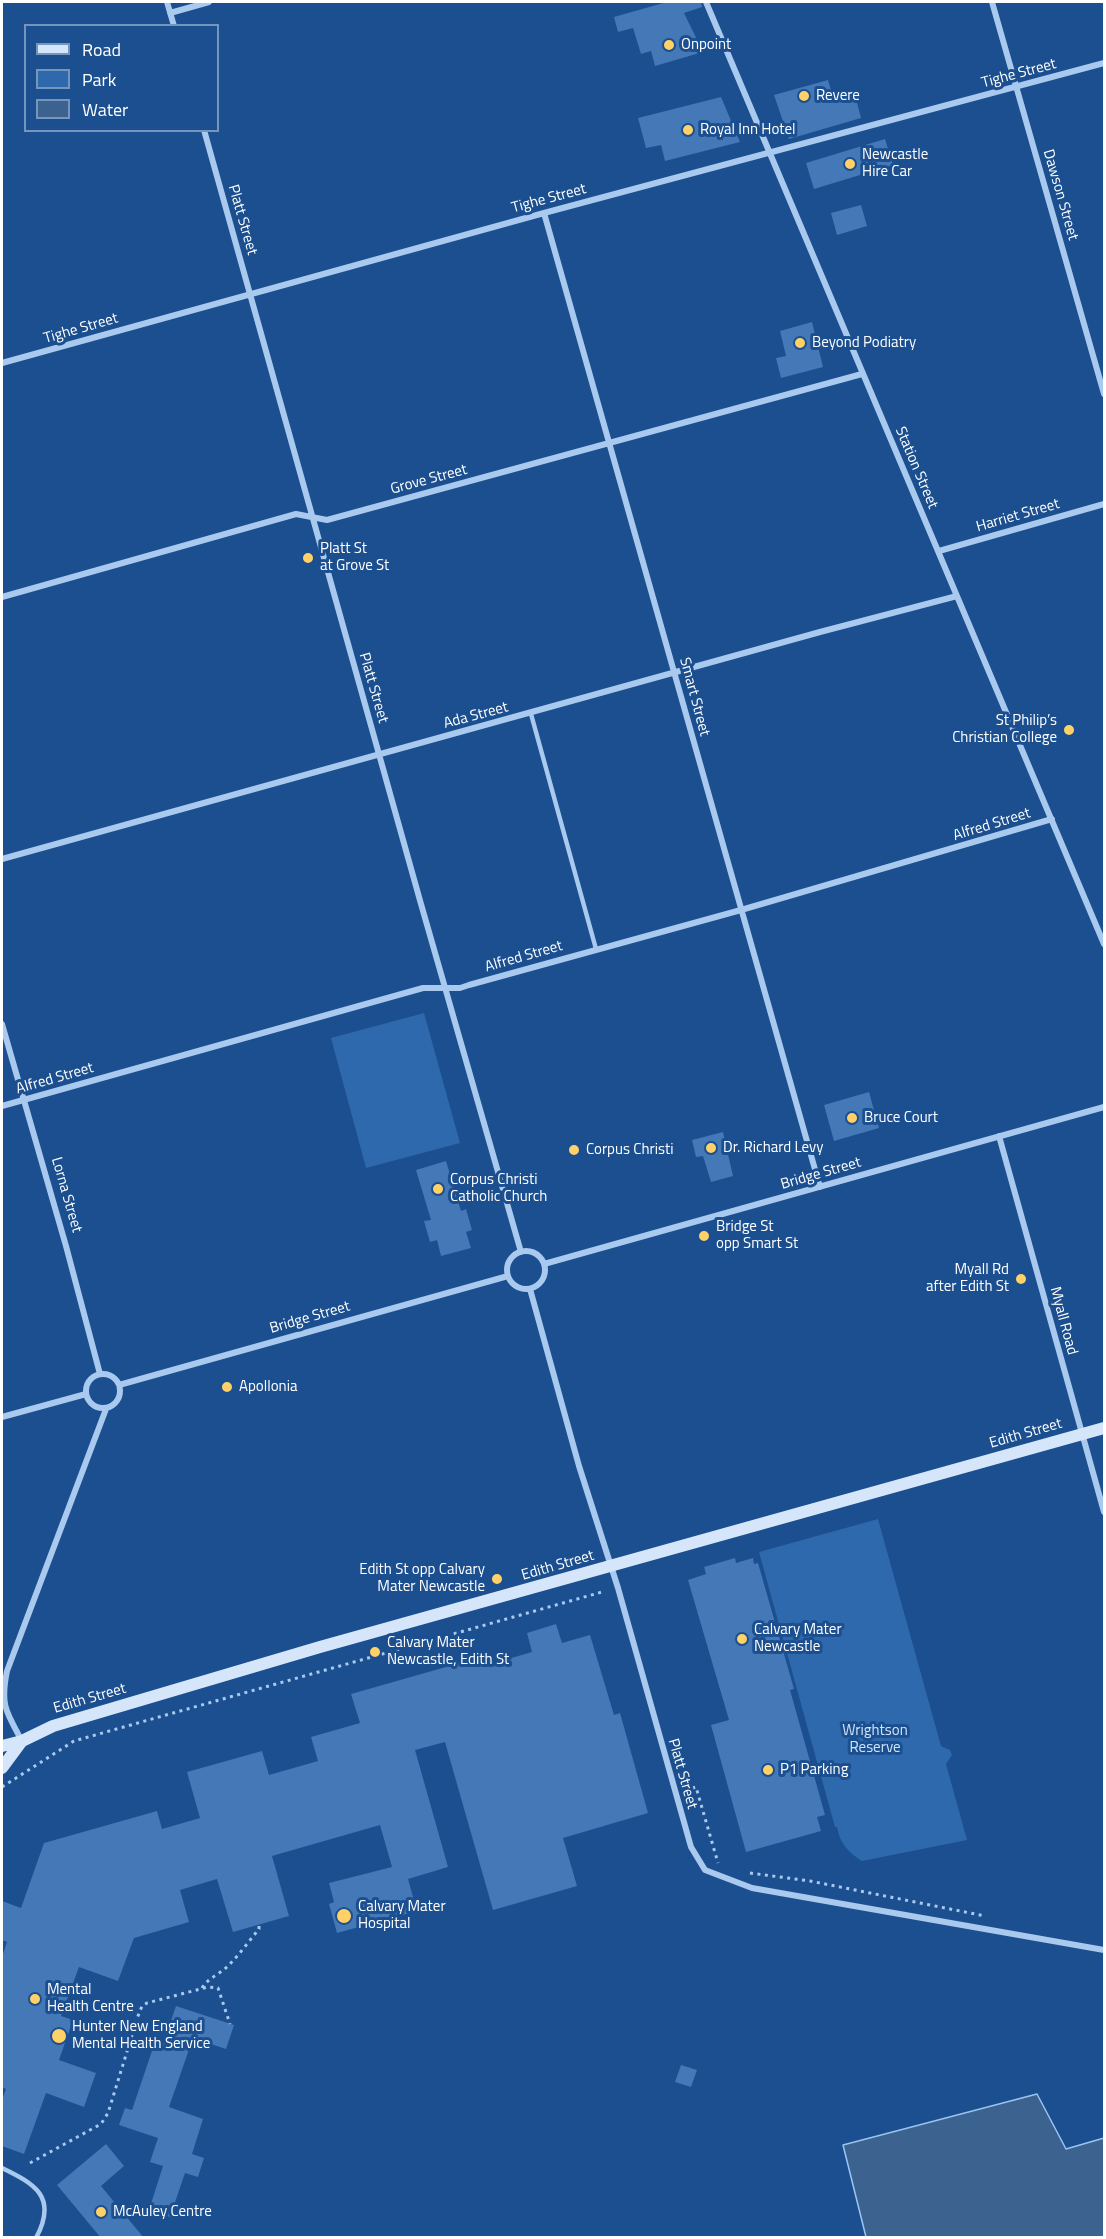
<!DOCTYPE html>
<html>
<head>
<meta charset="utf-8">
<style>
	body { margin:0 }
	#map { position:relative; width:1106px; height:2239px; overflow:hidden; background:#1b4f8f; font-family:"Titillium Web",sans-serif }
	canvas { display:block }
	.frame { position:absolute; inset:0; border:3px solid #fff; pointer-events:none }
	.legend { position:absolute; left:24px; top:24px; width:195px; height:108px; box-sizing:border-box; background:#1b4f8f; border:2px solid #7695bc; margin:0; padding:8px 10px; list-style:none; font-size:18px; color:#fff }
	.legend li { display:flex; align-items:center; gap:12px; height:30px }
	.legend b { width:30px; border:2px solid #7695bc }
</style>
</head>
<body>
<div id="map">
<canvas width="1106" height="2239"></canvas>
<div class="frame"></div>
<ul class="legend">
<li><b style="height:8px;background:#d6e6fa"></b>Road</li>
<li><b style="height:16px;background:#2e69ad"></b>Park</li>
<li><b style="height:16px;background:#3c6290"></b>Water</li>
</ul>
</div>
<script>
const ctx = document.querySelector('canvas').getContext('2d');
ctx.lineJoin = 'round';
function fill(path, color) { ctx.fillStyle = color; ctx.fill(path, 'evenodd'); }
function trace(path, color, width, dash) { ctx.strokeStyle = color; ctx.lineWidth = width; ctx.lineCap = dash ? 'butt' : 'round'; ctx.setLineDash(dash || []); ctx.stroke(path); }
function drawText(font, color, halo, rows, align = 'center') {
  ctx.font = font + ' "Titillium Web",sans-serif'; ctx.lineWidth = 6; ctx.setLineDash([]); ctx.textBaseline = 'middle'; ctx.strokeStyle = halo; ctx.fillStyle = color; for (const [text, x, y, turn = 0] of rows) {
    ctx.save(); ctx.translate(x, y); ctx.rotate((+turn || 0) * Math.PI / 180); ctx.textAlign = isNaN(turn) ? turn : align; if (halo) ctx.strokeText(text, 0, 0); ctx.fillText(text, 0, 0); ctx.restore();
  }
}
fill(new Path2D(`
	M424,1013L460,1143L366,1168L331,1038Z
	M878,1519L941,1746L950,1750L952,1755L946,1764L967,1840L862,1861C848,1852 840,1844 837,1827H835L759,1552Z`), '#2e69ad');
const water = new Path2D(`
	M1037,2094L1066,2149L1104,2138V2237H866L843,2145Z`);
fill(water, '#3c6290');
trace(water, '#9cc4f0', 1.5);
fill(new Path2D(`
	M667,2H701L702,7L684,13L703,52L655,66L651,51L641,54L633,28L618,32L614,17Z
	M828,80L833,97L854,91L861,118L789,139L774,95Z
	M721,97L740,142L665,161L661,145L646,148L638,118Z
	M885,139L893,165L814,189L806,163Z
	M861,205L867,226L837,235L831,213Z
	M812,322L823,367L781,378L776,358L786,356L780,331Z
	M869,1092L879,1128L834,1141L824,1105Z
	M723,1132L733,1176L711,1182L703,1156L696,1157L692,1140Z
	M446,1161L461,1211L466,1209L472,1230L466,1232L471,1248L441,1256L437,1240L430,1242L424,1221L431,1220L416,1170Z
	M735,1558L736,1563L753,1558L754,1564L758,1563L794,1689L790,1690L825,1815L817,1817L821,1831L746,1852L711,1725L729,1720L688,1580L706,1574L704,1567Z
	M556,1624L562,1643L590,1635L614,1715L620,1713L648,1813L563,1838L577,1886L493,1910L445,1742L415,1750L448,1867L408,1879L417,1911L337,1933L329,1904L334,1902L329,1883L392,1867L380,1825L272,1856L289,1916L233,1932L217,1879L180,1890L189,1922L134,1938L118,1981L79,1967L61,2016L73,2020L59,2060L96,2073L84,2107L46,2093L24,2154L2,2146V2100L6,2089L2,2087V1957L7,1942L2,1940V1901L21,1908L44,1843L157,1811L162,1829L200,1818L187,1772L262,1751L269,1775L318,1761L311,1737L360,1723L351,1694L488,1655L491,1664L532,1652L527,1633Z
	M176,2006L234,2025L226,2049L193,2038L169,2107L203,2119L192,2154L204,2158L198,2177L185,2173L170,2217L149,2210L163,2166L150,2162L158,2138L119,2125L125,2108L132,2110L155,2042L163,2044Z
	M681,2065L697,2070L691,2087L675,2082Z
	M106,2144L124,2166L101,2186L144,2238H101L57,2185Z`), '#4478b7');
trace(new Path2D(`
	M2,1787L74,1741L602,1592
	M685,1790L696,1787L718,1863
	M750,1873L810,1881L985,1916
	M202,1988C209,1977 219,1975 228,1966C239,1955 249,1941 259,1929V1925
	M30,2163L101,2124L108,2113L138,2016L142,2006L147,2003L208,1987L218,1988L230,2024`), '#a9c9ee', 3, [3, 4.5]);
trace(new Path2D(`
	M531,714L596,949
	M2,2168C35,2184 58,2197 36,2238`), '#a9c9ee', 4.5);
trace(new Path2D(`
	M167,2L174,26
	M706,2L1104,944
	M992,2L1104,394
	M170,13L209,2
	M204,130L421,904L521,1252
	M544,213L820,1187
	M2,363L544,213L1104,63
	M939,551L1104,504
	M2,597L296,514L327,520L862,374
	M2,859L820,632L957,596
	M2,1024L66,1246L100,1374
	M2,1106L423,988H460L469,985L741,910L1052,819
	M999,1136L1104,1512
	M507 1270a19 19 0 1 1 38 0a19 19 0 1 1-38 0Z
	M544,1264L1104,1107
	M530,1289L579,1466L618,1588L691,1847L705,1870L752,1888L1104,1950
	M86 1391a17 17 0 1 1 34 0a17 17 0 1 1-34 0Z
	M119,1385L508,1276
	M2,1417L86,1394
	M22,1741C6,1712 0,1705 7,1671L106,1409`), '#a9c9ee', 6);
trace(new Path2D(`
	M2,1746L22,1741L53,1726L320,1647L1104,1428
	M2,1768L22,1741`), '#d6e6fa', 12);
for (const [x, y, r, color] of [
	[669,45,6,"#ffd166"],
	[804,96,6,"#ffd166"],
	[688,130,6,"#ffd166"],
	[850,164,6,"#ffd166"],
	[800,343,6,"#ffd166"],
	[308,558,6,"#ffd166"],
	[1069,730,6,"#ffd166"],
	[852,1118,6,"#ffd166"],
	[711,1148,6,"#ffd166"],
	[574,1150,6,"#ffd166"],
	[438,1189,6,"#ffd166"],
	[704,1236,6,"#ffd166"],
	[1021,1279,6,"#ffd166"],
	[227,1387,6,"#ffd166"],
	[497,1579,6,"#ffd166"],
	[742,1639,6,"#ffd166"],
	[375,1652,6,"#ffd166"],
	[768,1770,6,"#ffd166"],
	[344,1916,8,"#ffd166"],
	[35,1999,6,"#ffd166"],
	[59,2036,8,"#ffd166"],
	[101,2212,6,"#ffd166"]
]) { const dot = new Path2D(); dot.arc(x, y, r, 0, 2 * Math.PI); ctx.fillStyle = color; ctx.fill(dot); trace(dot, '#1b4f8f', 2); }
drawText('15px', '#fff', '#1b4f8f', [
	["Onpoint",681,45],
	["Revere",816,96],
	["Royal Inn Hotel",700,130],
	["Newcastle",862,155],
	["Hire Car",862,172],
	["Beyond Podiatry",812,343],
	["Platt St",320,549],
	["at Grove St",320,566],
	["St Philip’s",1057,721,"right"],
	["Christian College",1057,738,"right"],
	["Bruce Court",864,1118],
	["Dr. Richard Levy",723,1148],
	["Corpus Christi",586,1150],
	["Corpus Christi",450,1180],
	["Catholic Church",450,1197],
	["Bridge St",716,1227],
	["opp Smart St",716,1244],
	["Myall Rd",1009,1270,"right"],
	["after Edith St",1009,1287,"right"],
	["Apollonia",239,1387],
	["Edith St opp Calvary",485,1570,"right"],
	["Mater Newcastle",485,1587,"right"],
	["Calvary Mater",754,1630],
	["Newcastle",754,1647],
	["Calvary Mater",387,1643],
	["Newcastle, Edith St",387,1660],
	["P1 Parking",780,1770],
	["Calvary Mater",358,1907],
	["Hospital",358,1924],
	["Mental",47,1990],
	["Health Centre",47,2007],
	["Hunter New England",72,2027],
	["Mental Health Service",72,2044],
	["McAuley Centre",113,2212]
], 'left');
drawText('15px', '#fff', '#1b4f8f', [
	["Tighe Street",1019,74,-15],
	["Dawson Street",1060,195,74],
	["Tighe Street",549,199,-15],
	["Platt Street",242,220,74],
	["Tighe Street",81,329,-16],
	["Station Street",916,468,67],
	["Grove Street",429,480,-15],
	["Harriet Street",1018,516,-16],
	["Platt Street",373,688,74],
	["Smart Street",694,697,75],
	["Ada Street",476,716,-15],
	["Alfred Street",992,825,-17],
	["Alfred Street",524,957,-16],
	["Alfred Street",55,1079,-16],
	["Bridge Street",821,1174,-16],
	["Lorna Street",66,1195,74],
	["Bridge Street",310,1318,-16],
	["Myall Road",1063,1321,75],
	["Edith Street",1026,1434,-16],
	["Edith Street",558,1566,-16],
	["Edith Street",90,1699,-16],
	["Platt Street",682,1774,74]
]);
drawText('15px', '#cfe3fa', '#1b4f8f', [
	["Wrightson",875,1731],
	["Reserve",875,1748]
]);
</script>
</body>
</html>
